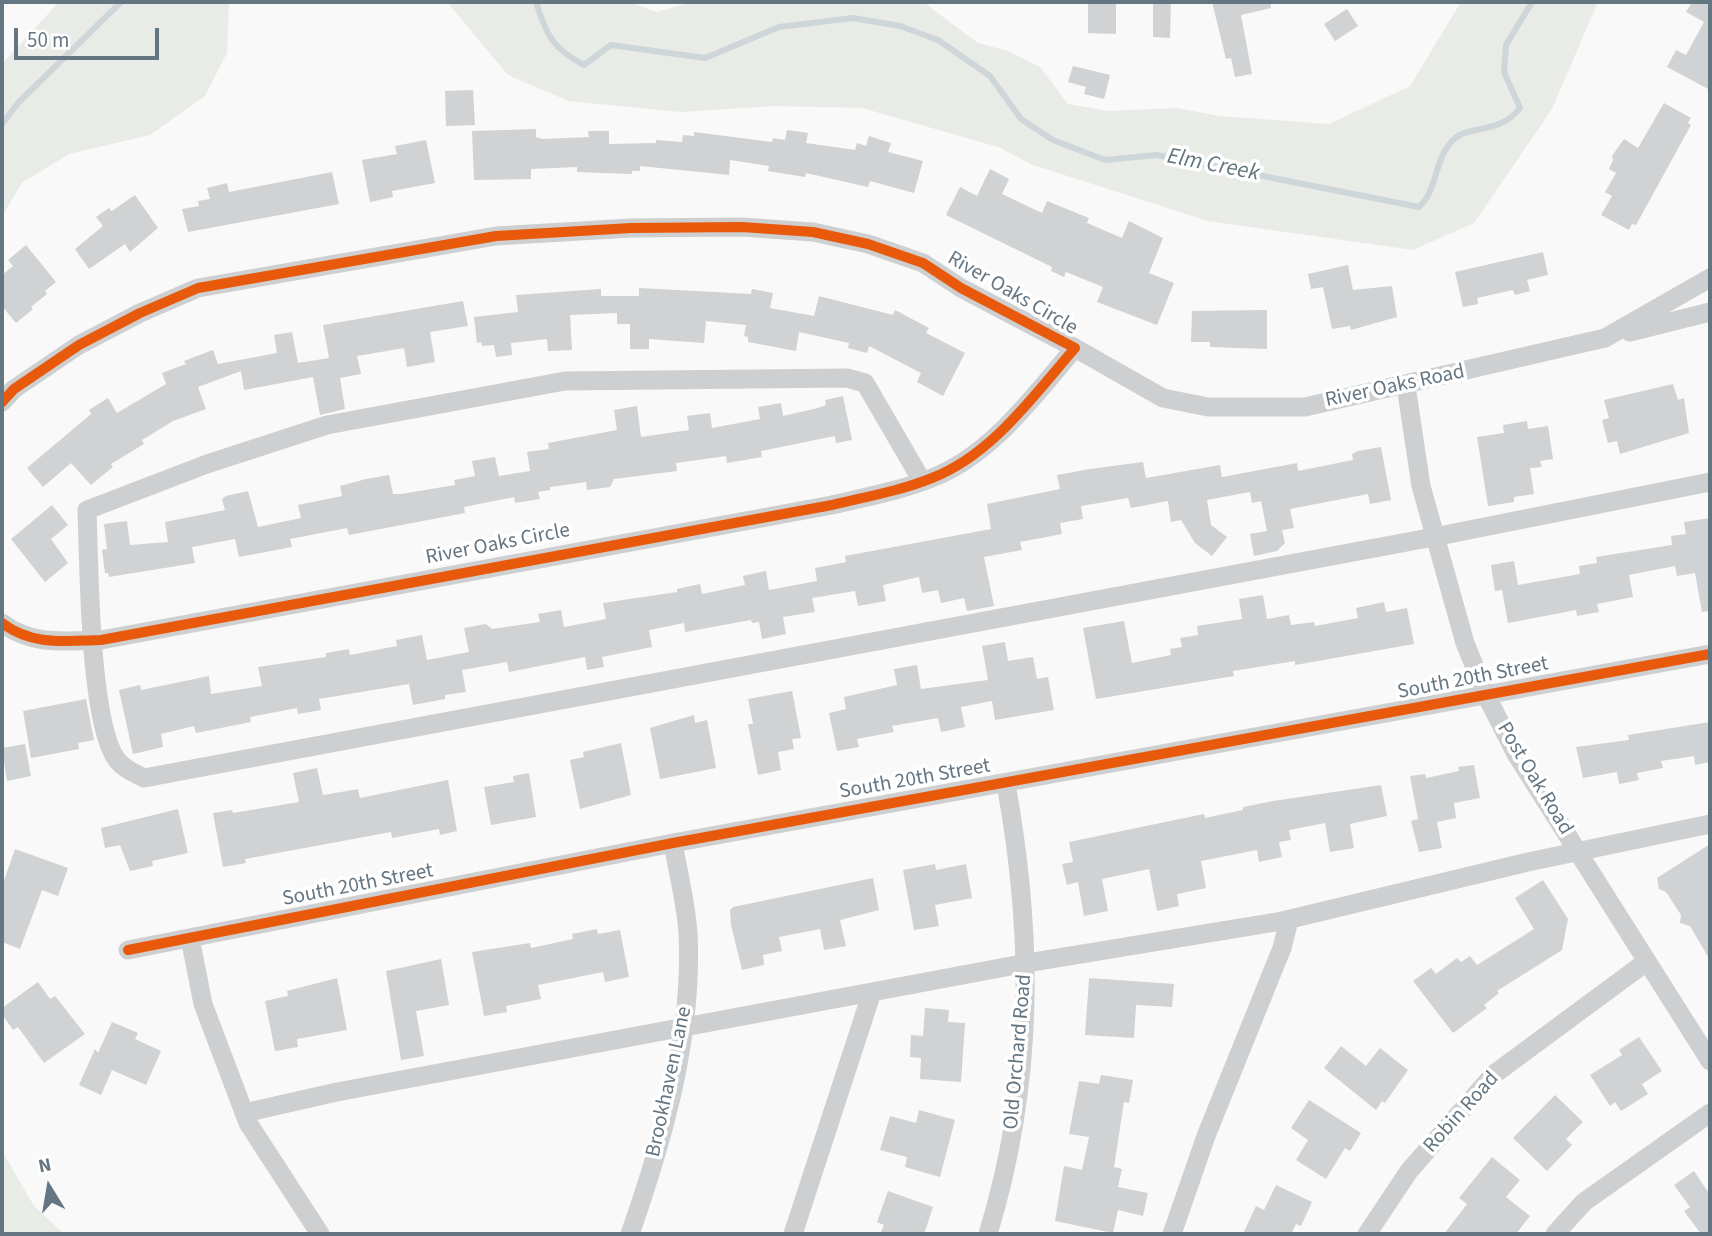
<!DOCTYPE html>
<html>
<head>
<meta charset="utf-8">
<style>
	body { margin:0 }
	#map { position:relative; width:1712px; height:1236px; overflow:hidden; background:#f9f9f9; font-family:"Source Sans 3",sans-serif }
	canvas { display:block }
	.frame { position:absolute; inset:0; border:4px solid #657683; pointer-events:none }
	.north { position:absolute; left:14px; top:1152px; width:70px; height:70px; -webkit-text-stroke:5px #fff; paint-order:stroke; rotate:349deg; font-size:19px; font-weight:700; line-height:28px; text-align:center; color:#657683 }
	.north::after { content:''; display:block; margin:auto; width:24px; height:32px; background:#657683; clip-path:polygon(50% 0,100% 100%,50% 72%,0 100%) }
	.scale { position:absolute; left:14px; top:28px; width:145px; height:32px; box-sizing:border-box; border:4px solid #657683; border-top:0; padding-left:9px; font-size:21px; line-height:24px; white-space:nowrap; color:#657683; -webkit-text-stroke:5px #fff; paint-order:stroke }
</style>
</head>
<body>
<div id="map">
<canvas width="1712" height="1236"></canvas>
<div class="frame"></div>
<div class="north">N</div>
<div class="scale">50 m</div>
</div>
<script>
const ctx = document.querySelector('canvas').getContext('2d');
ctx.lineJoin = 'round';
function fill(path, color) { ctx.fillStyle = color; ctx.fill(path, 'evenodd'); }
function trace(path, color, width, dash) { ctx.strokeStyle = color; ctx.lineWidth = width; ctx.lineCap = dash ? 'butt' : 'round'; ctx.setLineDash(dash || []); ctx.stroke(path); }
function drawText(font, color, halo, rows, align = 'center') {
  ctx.font = font + ' "Source Sans 3",sans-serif'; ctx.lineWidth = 7; ctx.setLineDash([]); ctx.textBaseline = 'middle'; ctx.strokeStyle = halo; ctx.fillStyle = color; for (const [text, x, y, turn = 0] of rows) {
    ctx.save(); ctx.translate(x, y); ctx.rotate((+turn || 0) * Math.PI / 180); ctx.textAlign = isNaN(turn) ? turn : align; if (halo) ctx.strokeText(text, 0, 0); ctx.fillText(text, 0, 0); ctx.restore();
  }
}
fill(new Path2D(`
	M59,2H229L227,53L205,96L150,135L69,154L22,183L2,216V64Z
	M447,2H629L657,12L692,2H923L978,43L1008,51L1040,67L1068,104L1108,111L1177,108L1219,116L1329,124L1410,86L1461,2H1598L1552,109L1474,223L1413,250L1208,221L1033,165L998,147L862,108L774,106L681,112L568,101L508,75Z
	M2,1151L34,1206L64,1234H2Z`), '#e8ebe6');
trace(new Path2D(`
	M536,2C546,35 553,49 584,65L611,45L705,58L779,27L853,18L900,26L938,40L990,76L1021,119L1053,140L1105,160L1157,155L1419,207C1437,192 1434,159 1453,140C1469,124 1498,136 1520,108L1504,72L1506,45L1532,2
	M2,124L18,103L121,2`), '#ced6d9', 6);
fill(new Path2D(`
	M1088,2H1116V34L1088,33Z
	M1153,2H1171L1170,38L1153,37Z
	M1212,2H1270L1271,8L1241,15L1252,74L1235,77L1231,58L1226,59Z
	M1692,2H1710V90L1667,67L1676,50L1686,55L1704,22L1686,12Z
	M1347,9L1358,26L1335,41L1324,24Z
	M1073,66L1110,75L1104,99L1084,94L1086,87L1068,82Z
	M473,90L475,125L446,126L445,91Z
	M1664,103L1691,118L1688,123L1691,125L1636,225L1632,224L1629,230L1601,215L1612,196L1605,192L1616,173L1609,169L1613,160L1612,156L1624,139L1638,148Z
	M536,129V137L542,139L589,137L588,131H609V144L656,143V140L682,142L683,135L694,136V132L772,142L773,138L785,140L787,130L808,133L806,143L855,150L857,143L866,146L869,136L891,143L888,152L923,161L914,193L870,181L868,187L806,173L805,177L768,171L769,166L730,160L729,175L640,166V171H632V174L577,172V167L531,169V179L474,180L472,131Z
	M426,140L435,183L392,191L393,197L370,202L362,160L397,154L395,146Z
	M990,169L1009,179L1002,194L1042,213L1047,201L1089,218L1087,223L1122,238L1129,221L1163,238L1149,273L1174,283L1157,325L1097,302L1103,287L1066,272L1064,277L1051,271L1052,267L946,215L960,187L977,196Z
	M332,172L339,204L188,232L182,209L199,206L198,201L210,199L207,188L227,183L229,192Z
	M135,195L158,228L130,252L125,244L89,269L75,249L103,226L96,217L109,208L112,211Z
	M26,245L56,282L45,291L47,294L31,307L33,309L16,323L2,306V275L13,266L8,260Z
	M1543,252L1548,275L1527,280L1530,291L1515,295L1513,290L1477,298L1478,304L1463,307L1455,272Z
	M1348,265L1353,290L1392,286L1397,317L1351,330L1350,326L1332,329L1323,287L1311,289L1308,274Z
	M639,288L751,294L752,289L773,293L770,308L814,316L819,296L893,315L895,310L929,328L926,333L965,353L943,396L917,382L921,373L869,346L867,353L848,348L849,343L799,332L796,351L748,342V337L744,336L746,325L706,321L704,343L649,339V349H630V324H617V313L570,315L572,350L548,351L547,339L511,343L512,355L496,357L494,345L482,346L481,342L477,343L474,317L518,312L516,295L601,289V296H639Z
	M463,301L468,326L430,332L435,362L407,367L404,348L357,356L361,374L340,378L345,409L320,415L313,377L244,390L241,371L198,387L206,409L173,421L142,440L144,444L111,464L113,467L91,485L71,463L43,487L27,468L91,414L89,410L108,398L117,413L166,384L162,373L186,364L184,361L213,350L218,364L277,353L274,335L292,332L298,363L329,358L323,325Z
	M1267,310V349L1210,347V342H1191L1192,311Z
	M1673,384L1678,400L1684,398L1689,433L1620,454L1617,441L1608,443L1602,420L1609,418L1604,400Z
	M843,396L852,440L836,443L835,436L761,451L762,457L727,463L726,456L676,463L677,471L614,479L610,487L587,490L586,482L550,487V490L538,492L540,499L515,503L514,497L464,507L465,513L349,535L347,528L290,539L292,547L239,557L235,539L192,547L195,563L109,577L108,573H105L102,550L107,549L104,524L127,521L130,545L168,542L165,522L225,510L222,499L226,496L248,491L258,527L301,518L298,505L342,496L340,486L366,479L389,475L393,494H401L455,485L454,480L475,476L472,461L495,457L499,476L530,471L527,452L549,449L548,443L617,430L614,410L637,406L641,437L689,430L687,416L710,413L712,428L760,419L758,407L781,403L783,416L818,408L826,405L825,400Z
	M1527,421L1528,429L1548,426L1553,459L1540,461L1542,467L1530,468L1534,494L1514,497V502L1488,506L1477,437L1504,433L1503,425Z
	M1381,447L1391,500L1370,504L1368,494L1290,509L1294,528L1282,530L1285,543L1277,551L1254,556L1250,534L1267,531L1261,501L1252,503L1250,492L1207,500L1211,525L1227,537L1212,556L1195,543L1181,520L1171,522L1168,501L1131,508L1128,498L1081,506L1083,519L1060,523L1062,534L1020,542L1022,550L984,557L994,606L967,611L964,598L941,603L938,590L922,593L919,577L883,585L886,601L858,606L855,591L812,598L815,612L783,617L786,634L762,639L759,622L752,623L751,620L685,632L684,623L649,630L652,647L602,657L604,667L587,670L585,657L509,672L507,662L462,670L466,692L445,695V699L413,705L409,684L319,699L321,710L298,714L297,708L250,717L251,722L196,733L194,726L161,734L163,747L133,754L119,690L140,685L141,690L209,676L211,694L262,686L258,667L326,657V653L349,649L350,655L397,646L396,640L422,635L427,660L469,652L464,628L486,624L492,629L540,622L538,614L561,610L564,627L606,619L603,603L677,592V589L700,584L702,594L745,585L743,576L766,571L769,590L817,581L815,568L846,562L845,556L991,529L987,504L1060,489L1057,475L1090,469L1143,462L1146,478L1220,465L1222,477L1297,463L1298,471L1353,460L1352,454L1358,451Z
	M52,505L68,525L51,539L68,563L45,582L11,539Z
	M1710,518V611L1702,612L1695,573L1677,576L1675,566L1629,575L1633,597L1597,604L1599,612L1577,616L1576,610L1508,623L1502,590L1495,591L1491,565L1514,561L1518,585L1580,574L1579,566L1597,563L1596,557L1672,545L1671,536L1686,534L1684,522Z
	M1263,595L1267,619L1289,615L1291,625L1314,622L1315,626L1358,618L1356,608L1384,602L1386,612L1407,608L1414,644L1295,665V661L1233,671L1234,676L1096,699L1083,628L1124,621L1132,663L1171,655L1170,649L1182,647L1180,638L1198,635L1197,626L1242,619L1239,599Z
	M1005,642L1008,661L1033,657L1037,679L1048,677L1054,710L995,720L992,701L961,707L965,727L941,732L938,718L892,726L894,732L857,739L859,747L837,751L829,713L846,709L844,697L897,685L894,669L917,665L921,689L988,680L982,646Z
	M792,691L801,738L792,739L794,749L778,752L781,770L758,775L748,724H753L748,699Z
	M86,699L94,740L78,743L79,749L31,758L23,711Z
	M694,715L695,723L707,720L716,768L660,779L650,728Z
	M1710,722V762L1695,765L1694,756L1661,761L1663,768L1637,773L1639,780L1619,784L1617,772L1583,778L1576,747L1629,740L1628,735Z
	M621,743L631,795L580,809L570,760L584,757L583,752Z
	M25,744L31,776L7,781L2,748Z
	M1474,765L1480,798L1454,803L1456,818L1437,822L1442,848L1419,852L1411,821L1418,819L1410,776L1425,774L1426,778L1459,771L1458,767Z
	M317,768L323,795L358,789L360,798L448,780L457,831L440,835L439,829L392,838L391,832L245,859L246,863L223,867L213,813L232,810L233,813L299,802L293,773Z
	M529,773L536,817L491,825L484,787L514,782L513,776Z
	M1381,785L1387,816L1350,824L1354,848L1330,852L1325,823L1289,830L1291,840L1279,842L1282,857L1259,862L1257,850L1201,861L1206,888L1177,894L1179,906L1157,911L1149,869L1102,879L1108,911L1084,916L1078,882L1067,885L1062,864L1073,862L1069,842L1204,814L1205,818L1243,810V807L1273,801Z
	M178,809L188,853L152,861L153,866L130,871L120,845L105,848L101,828Z
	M1710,844V960L1690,926L1680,923L1681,915L1666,892L1659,889L1657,878Z
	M15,849L68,868L58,896L42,890L20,949L2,942V886Z
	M935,864L936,870L966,864L972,898L935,905L939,926L914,930L903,870Z
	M873,878L879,910L840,920L846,946L824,950L820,929L779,937L782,951L763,955L764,965L742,970L731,925L730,910L733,907Z
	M1543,880L1568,919L1562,950L1497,991L1499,993L1484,1005L1487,1008L1453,1033L1413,981L1431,968L1436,974L1457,958L1461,962L1470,956L1477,965L1534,929L1515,898Z
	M597,929L598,934L620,930L629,977L605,982L603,972L538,985L541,999L506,1006L507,1012L484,1016L472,952L530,943L531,948L573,939L572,934Z
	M441,959L449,1005L416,1011L424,1056L401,1060L386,971Z
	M337,978L347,1030L297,1039L298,1047L275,1051L265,1001L288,996L287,991Z
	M1089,978L1174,984L1172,1007L1136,1005L1134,1038L1085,1035Z
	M38,982L50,999L55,996L85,1034L44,1063L18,1027L13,1030L2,1014V1008Z
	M925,1008L949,1010L948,1022L965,1023L961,1082L920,1079L921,1058L910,1057L911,1035L923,1036Z
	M112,1022L138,1033L135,1039L161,1051L146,1085L112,1070L101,1095L79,1085L95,1049L98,1053Z
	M1639,1037L1662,1071L1642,1084L1648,1094L1621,1111L1615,1102L1610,1106L1590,1075L1622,1055L1619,1050Z
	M1341,1046L1366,1066L1380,1048L1408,1070L1385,1103L1382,1101L1376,1110L1324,1068Z
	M1101,1075L1133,1080L1129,1103L1124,1102L1114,1167L1122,1169L1118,1187L1148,1193L1143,1216L1118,1210L1113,1233L1055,1221L1064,1166L1082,1170L1089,1137L1069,1134L1079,1081L1099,1084Z
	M1555,1095L1583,1122L1566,1139L1572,1145L1547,1171L1513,1138Z
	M1309,1100L1361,1133L1350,1151L1345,1148L1326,1179L1296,1160L1308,1140L1291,1128Z
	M919,1110L955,1120L940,1177L905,1167L907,1157L880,1150L890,1116L916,1123Z
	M1492,1157L1520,1180L1506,1197L1530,1216L1516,1234H1444L1467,1204L1459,1198Z
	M1694,1171L1710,1195V1234H1701L1684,1211L1690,1207L1674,1185Z
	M1276,1185L1312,1202L1301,1226L1296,1224L1291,1234H1243L1256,1206L1264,1210Z
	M888,1191L933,1207L924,1234H880L884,1225L877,1222Z`), '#d0d2d3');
trace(new Path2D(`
	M1630,332L1710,312
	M1075,348L1163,398L1208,407H1305L1605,338L1710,278
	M1406,386L1421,486L1465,643L1487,697L1516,754L1710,1061
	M2,402L14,389L79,345L140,313L198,288L496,236L631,228L742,227L813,232L868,244L923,263L961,288L1075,348C1034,395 992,455 932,478C900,491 865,497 832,505L101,640C65,641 32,646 2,623
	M922,481L865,383L847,378L565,381L327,425L207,464L87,510C89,561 89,723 117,760C124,769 134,773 144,778L1434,537L1710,482
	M190,938L203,1004L248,1123L320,1234
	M128,950L673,843L1710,654
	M244,1113L337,1092L1027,963L1282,921L1528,862L1710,824
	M630,1234C664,1137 693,1036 688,933C686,903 678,872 673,843
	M793,1234L872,992
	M988,1234C1034,1083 1034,939 1006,784
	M1172,1234L1206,1136L1282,948L1289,920
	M1367,1234L1409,1171L1493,1075L1646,962
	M1555,1234L1584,1202L1710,1113`), '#cecfd0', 19);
trace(new Path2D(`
	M2,402L14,389L79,345L140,313L198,288L496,236L631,228L742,227L813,232L868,244L923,263L961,288L1075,348C1034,395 992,455 932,478C900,491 865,497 832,505L101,640C65,641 32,646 2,623
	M128,950L673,843L1710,654`), '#e8590c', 10);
drawText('21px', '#657683', '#fff', [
	["River Oaks Circle",1012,294,30],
	["River Oaks Road",1395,387,-12],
	["River Oaks Circle",498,545,-11],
	["South 20th Street",1473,679,-11],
	["Post Oak Road",1534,779,59],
	["South 20th Street",915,780,-10],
	["South 20th Street",358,886,-11],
	["Old Orchard Road",1019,1052,-85],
	["Brookhaven Lane",670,1082,-78],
	["Robin Road",1462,1113,-48]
]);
drawText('italic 23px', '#60757c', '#fff', [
	["Elm Creek",1213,166,11]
]);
</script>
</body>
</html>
